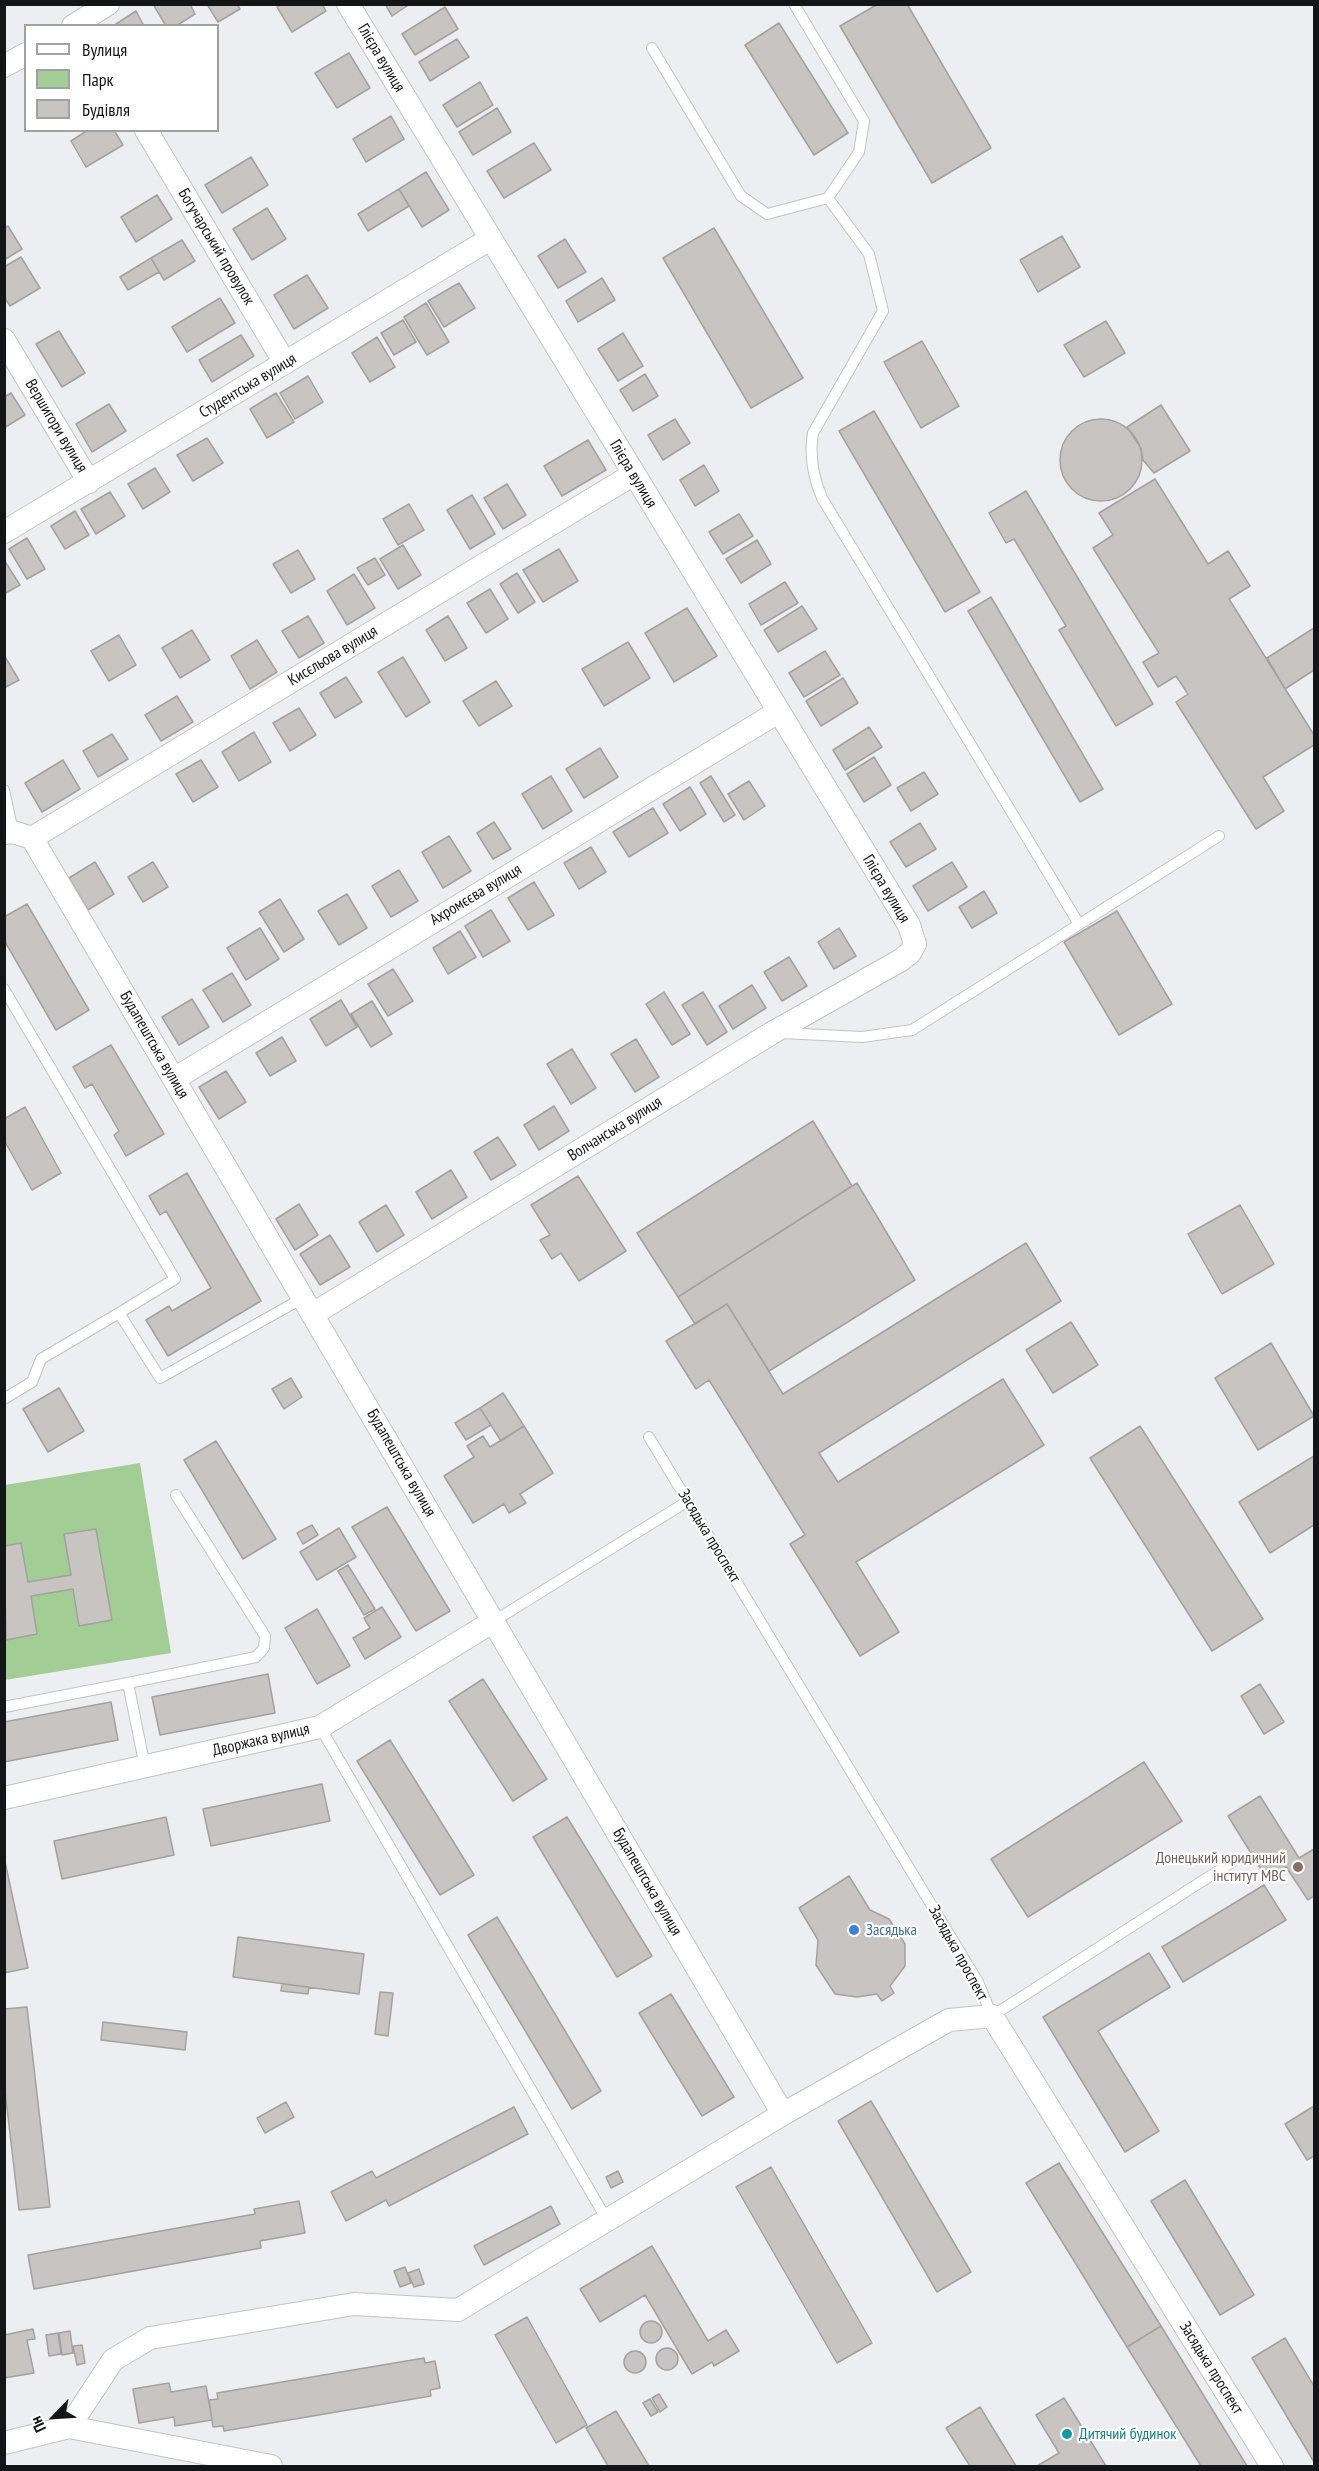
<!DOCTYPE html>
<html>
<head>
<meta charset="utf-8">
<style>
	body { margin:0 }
	#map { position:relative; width:1319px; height:2471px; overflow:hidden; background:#edeef1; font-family:"PT Sans Narrow",sans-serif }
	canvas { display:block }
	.frame { position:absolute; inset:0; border:6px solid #141516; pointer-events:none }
	.legend { position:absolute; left:24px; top:24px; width:195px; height:108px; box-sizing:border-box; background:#fff; border:2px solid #a1a1a2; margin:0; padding:8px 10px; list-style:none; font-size:18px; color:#141516 }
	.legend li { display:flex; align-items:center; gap:12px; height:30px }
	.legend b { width:30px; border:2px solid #a1a1a2 }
	.north { position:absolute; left:24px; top:2387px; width:60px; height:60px; -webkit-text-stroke:4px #fff; paint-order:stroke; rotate:245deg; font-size:16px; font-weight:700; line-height:24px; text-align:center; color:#141516 }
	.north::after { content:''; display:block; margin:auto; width:21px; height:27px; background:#141516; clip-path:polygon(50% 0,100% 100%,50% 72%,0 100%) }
</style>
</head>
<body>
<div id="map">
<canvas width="1319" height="2471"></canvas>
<div class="frame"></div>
<ul class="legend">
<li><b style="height:8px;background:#fff"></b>Вулиця</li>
<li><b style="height:16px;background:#a2cd94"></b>Парк</li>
<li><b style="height:16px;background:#c7c4c2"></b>Будівля</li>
</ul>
<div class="north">Пн</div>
</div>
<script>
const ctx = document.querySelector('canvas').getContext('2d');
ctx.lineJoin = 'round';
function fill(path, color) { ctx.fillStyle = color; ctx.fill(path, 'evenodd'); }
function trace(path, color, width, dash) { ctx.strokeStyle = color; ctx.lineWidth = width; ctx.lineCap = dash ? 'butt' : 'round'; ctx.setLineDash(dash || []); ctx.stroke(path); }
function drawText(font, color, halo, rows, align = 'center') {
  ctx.font = font + ' "PT Sans Narrow",sans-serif'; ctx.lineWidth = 4.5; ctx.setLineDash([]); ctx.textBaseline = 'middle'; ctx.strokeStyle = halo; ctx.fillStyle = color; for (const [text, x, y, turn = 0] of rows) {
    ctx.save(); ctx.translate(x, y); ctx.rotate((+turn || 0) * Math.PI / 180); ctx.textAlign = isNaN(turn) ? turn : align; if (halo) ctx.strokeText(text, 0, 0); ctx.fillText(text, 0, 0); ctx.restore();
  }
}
fill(new Path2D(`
	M140,1463L171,1653L5,1680V1485Z`), '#a2cd94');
const building = new Path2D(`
	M153,4H190L195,14L176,26H166Z
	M207,4H237L240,9L218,22Z
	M281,4H322L326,11L292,32L277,7Z
	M385,4H410L392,16Z
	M878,4H907L991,148L932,183L840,26Z
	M445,7L458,29L415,55L402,34Z
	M136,11L144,26H113Z
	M779,23L848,133L814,155L745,45Z
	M457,39L469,57L430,81L419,62Z
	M349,53L370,88L337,108L315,73Z
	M480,82L493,105L457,127L443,105Z
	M497,108L511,132L473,155L459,132Z
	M391,116L404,139L366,162L353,139Z
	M88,130H114L123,145L86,167L71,141Z
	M534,143L551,170L504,198L487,171Z
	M251,157L268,185L222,213L205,185Z
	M426,172L449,210L422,227L399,189Z
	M399,189L409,206L368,231L358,214Z
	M157,195L172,219L136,242L121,217Z
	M267,208L286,239L252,260L233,229Z
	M8,226L22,249L4,260V228Z
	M714,228L803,378L751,408L663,258Z
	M1062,236L1080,267L1038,292L1020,260Z
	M565,239L586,272L558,288L538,256Z
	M182,240L195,261L164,280L151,258Z
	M21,257L40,288L10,306L4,297V267Z
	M151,258L159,272L128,290L120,277Z
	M307,275L328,308L294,329L274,295Z
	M602,278L615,300L578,322L566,301Z
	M459,283L475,308L444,327L428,301Z
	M220,298L235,323L187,352L172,327Z
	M426,303L449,342L427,355L404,317Z
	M403,320L416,342L394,355L381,333Z
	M1106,321L1125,353L1084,377L1064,345Z
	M59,331L85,373L62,387L36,344Z
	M623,333L643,366L618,381L598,349Z
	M241,335L254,356L212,382L199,360Z
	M377,337L395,367L370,382L352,353Z
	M922,341L959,406L921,428L884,362Z
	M645,374L658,396L633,411L620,390Z
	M308,376L323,402L295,419L280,393Z
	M11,393L25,415L4,428V397Z
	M276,393L294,422L267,438L250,409Z
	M109,404L126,431L92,452L76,424Z
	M1161,405L1190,451L1154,473L1143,460L1141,448L1127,427Z
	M874,411L980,592L945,612L839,431Z
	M1060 460a41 41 0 1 1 82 0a41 41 0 1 1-82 0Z
	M675,419L690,443L663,460L648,435Z
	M207,438L223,463L193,481L177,455Z
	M588,440L606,470L562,496L544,466Z
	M704,465L719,491L695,506L680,480Z
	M155,468L170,492L143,509L128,484Z
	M1155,479L1208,564L1228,551L1250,586L1229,599L1314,735V745L1263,777L1284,811L1256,829L1176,702L1188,694L1176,676L1158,687L1143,662L1159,653L1093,548L1113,535L1099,513Z
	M507,484L526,515L503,529L484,498Z
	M1026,491L1153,704L1116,726L1059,630L1066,626L1014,539L1006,543L989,513Z
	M110,492L125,516L96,534L81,509Z
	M472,495L495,534L470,549L447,510Z
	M409,504L424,530L398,545L383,519Z
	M75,511L89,535L65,549L51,526Z
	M739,514L753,536L723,554L709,532Z
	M27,538L45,569L27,579L9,549Z
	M757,540L771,564L741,583L726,559Z
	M403,545L421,575L398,589L380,559Z
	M559,549L578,581L543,602L523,570Z
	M298,550L315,579L291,593L273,564Z
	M375,558L385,575L368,585L357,568Z
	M4,560L20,585L4,594Z
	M517,573L535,602L518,613L500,584Z
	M354,574L375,608L347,625L327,591Z
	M785,582L798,603L761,625L749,604Z
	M490,589L508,619L486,633L467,603Z
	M991,597L1103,789L1080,802L968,611Z
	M802,606L817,629L778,652L764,630Z
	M687,608L717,656L674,682L645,633Z
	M308,616L324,643L299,658L282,631Z
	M448,616L467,648L445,661L426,630Z
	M1314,628V670L1285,689L1267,658Z
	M192,630L210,660L180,678L162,648Z
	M119,635L136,665L109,681L91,651Z
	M257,640L277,672L250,689L231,656Z
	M628,642L650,678L604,706L582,669Z
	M825,651L840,675L804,697L789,673Z
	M4,655L19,680L4,688Z
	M403,657L430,702L406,717L378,672Z
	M346,677L362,702L335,718L320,693Z
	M843,678L858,703L821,726L806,701Z
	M496,681L512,706L479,726L463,701Z
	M177,696L193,722L161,741L145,715Z
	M299,708L316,735L290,751L273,723Z
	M869,727L882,747L845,770L833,750Z
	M254,732L271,762L239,781L222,752Z
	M112,734L128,759L98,777L83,751Z
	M600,748L618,777L584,798L566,769Z
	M874,757L891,785L864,802L847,774Z
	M63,760L80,789L42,812L25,783Z
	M201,760L218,787L193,802L176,774Z
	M924,772L938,794L911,811L897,788Z
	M551,776L572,811L543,829L522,794Z
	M711,776L735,815L724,822L700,783Z
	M749,781L765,806L744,820L728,794Z
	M690,787L706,814L680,831L663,804Z
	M653,808L668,833L629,857L613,832Z
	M494,822L511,849L493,859L477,833Z
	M920,823L936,849L906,867L890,842Z
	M449,836L471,871L443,888L422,852Z
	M591,847L606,872L579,889L564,863Z
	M95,862L114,894L88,910L69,878Z
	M153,862L168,887L143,902L128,877Z
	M952,862L967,887L928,911L913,886Z
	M399,870L418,901L391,917L372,886Z
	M534,882L554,915L528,930L508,898Z
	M984,891L997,913L972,928L959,907Z
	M347,894L367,928L339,945L318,911Z
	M280,899L304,939L284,952L259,912Z
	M27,904L89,1010L56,1030L4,940V917Z
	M491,910L510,941L483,957L465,926Z
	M1117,911L1172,1004L1119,1035L1064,942Z
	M260,928L279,959L246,980L227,948Z
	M839,928L856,956L834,969L818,942Z
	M460,931L476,957L448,974L433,948Z
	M789,957L807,986L782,1001L764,972Z
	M393,969L413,1001L388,1016L368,984Z
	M232,973L251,1005L223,1022L203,990Z
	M752,985L766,1008L733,1029L719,1006Z
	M664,992L690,1034L672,1045L646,1004Z
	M703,992L727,1032L707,1045L682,1005Z
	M192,999L209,1027L179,1045L162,1017Z
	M341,1000L357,1027L326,1046L310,1019Z
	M372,1001L392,1034L371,1047L351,1014Z
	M282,1037L296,1061L270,1076L256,1053Z
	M636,1039L659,1077L635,1092L611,1054Z
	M111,1045L164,1134L126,1156L114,1135L119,1131L92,1084L85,1088L73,1067Z
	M572,1049L596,1088L571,1104L547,1064Z
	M226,1071L246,1102L219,1119L199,1087Z
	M554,1106L569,1131L539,1150L524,1125Z
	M25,1107L61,1173L32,1190L4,1140V1119Z
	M813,1121L852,1186L678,1297L637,1233Z
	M498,1137L516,1165L491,1180L474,1152Z
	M451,1170L467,1197L432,1219L416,1192Z
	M187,1173L261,1301L168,1356L146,1320L169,1306L172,1311L211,1288L166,1211L160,1215L149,1196Z
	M578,1176L626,1251L579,1281L561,1253L552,1259L540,1240L550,1235L531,1205Z
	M857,1183L915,1280L769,1371L727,1304L695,1324L678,1297Z
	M299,1204L318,1235L295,1250L276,1219Z
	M386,1205L404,1235L377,1252L359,1222Z
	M1240,1205L1274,1264L1222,1294L1188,1234Z
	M330,1235L350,1267L320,1285L300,1254Z
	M1026,1243L1061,1301L819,1453L838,1482L1003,1379L1044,1445L856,1562L899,1632L860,1656L790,1544L805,1535L709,1380L696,1389L666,1341L727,1304L783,1394Z
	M1071,1322L1098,1365L1053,1393L1026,1350Z
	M1271,1343L1314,1416L1258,1450L1215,1378Z
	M291,1378L302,1397L284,1409L272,1389Z
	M59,1388L84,1431L48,1452L23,1409Z
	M503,1393L524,1426L501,1441L480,1408Z
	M480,1408L491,1425L466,1440L455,1423Z
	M524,1426L553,1473L520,1494L526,1503L509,1513L504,1504L473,1523L444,1476L474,1457L467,1446L483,1436L490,1447Z
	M1140,1426L1263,1619L1212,1651L1090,1458Z
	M216,1441L276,1539L243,1559L184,1460Z
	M1314,1456V1525L1270,1553L1239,1502Z
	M387,1507L450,1611L416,1631L352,1527Z
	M312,1525L318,1535L303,1544L297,1533Z
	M339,1528L356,1557L317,1580L300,1552Z
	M96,1529L112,1620L79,1626L73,1589L31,1596L37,1634L6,1640L4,1546L21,1543L28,1582L71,1575L64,1534Z
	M348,1565L375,1609L364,1615L338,1571Z
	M382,1607L401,1637L365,1659L353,1638L370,1628L364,1618Z
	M317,1609L350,1666L317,1684L285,1628Z
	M268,1674L275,1713L160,1735L152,1697Z
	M483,1679L547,1779L513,1801L449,1701Z
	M1260,1684L1284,1722L1264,1734L1241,1696Z
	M111,1702L118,1740L4,1762V1722Z
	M390,1740L474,1875L440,1895L357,1761Z
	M1144,1762L1182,1821L1028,1917L991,1859Z
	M322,1784L330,1821L211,1846L203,1809Z
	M1260,1796L1299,1858L1314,1849V1896L1308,1900L1286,1867L1267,1879L1228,1816Z
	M166,1817L174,1855L62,1879L54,1841Z
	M567,1817L652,1956L617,1977L533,1837Z
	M4,1857L28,1968L4,1973Z
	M849,1876L870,1910L889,1919L905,1944V1966L890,1986L894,1993L882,2001L877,1994L857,1997L835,1994L816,1965L818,1940L799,1908Z
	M1264,1885L1286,1920L1183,1982L1162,1947Z
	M497,1917L601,2091L572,2109L468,1935Z
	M238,1937L364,1954L359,1994L233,1977Z
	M1149,1953L1170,1987L1098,2031L1159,2131L1125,2152L1043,2017Z
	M282,1984L309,1987L308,1994L281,1991Z
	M380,1992L393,1993L388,2036L375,2034Z
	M671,1994L734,2097L702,2116L639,2013Z
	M27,2007L50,2207L19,2210L4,2083V2009Z
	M103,2022L187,2032L185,2050L101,2040Z
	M871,2101L971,2272L937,2292L838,2121Z
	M286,2102L294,2117L265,2133L257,2118Z
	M1314,2106V2156L1307,2160L1285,2124Z
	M514,2107L528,2134L389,2206L386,2200L346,2221L331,2192L372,2171L376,2178Z
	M1059,2163L1161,2326L1127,2347L1026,2183Z
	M771,2167L872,2343L837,2363L736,2187Z
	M618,2171L623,2182L611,2188L606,2177Z
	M1185,2180L1254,2295L1220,2315L1151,2201Z
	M299,2201L305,2233L260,2241L261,2248L34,2289L28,2255L255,2214L254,2209Z
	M551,2206L560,2224L484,2265L474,2246Z
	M652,2246L708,2341L726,2330L739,2351L714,2366L712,2362L692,2374L645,2295L600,2322L580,2289Z
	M405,2267L411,2283L400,2287L394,2271Z
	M419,2269L424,2284L414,2287L408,2273Z
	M527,2317L587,2425L556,2443L495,2335Z
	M640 2332a11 11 0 1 1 22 0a11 11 0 1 1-22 0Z
	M1161,2326L1247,2466H1201L1127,2347Z
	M33,2329L35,2339L27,2340L34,2373L4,2378V2335Z
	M70,2331L73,2353L62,2355L59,2333Z
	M58,2333L61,2354L49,2356L46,2335Z
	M1285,2338L1314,2386V2462L1252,2358Z
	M82,2345L85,2363L77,2365L73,2346Z
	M656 2359a11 11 0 1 1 22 0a11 11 0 1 1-22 0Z
	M624 2362a11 11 0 1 1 22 0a11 11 0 1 1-22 0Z
	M424,2358L425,2363L435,2361L440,2388L430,2390L431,2396L224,2431L223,2426L213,2427L209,2400L218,2399L217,2393Z
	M169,2383L171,2392L206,2386L212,2420L175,2426L174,2417L139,2423L133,2389Z
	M659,2394L667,2407L660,2412L652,2398Z
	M1064,2398L1106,2466H1037L1059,2453L1036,2415Z
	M650,2399L658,2412L651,2416L643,2403Z
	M980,2407L1016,2466H970L946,2428Z
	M616,2411L649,2466H608L586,2428Z`);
fill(building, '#c7c4c2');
trace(building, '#a4a1a0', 1.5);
const service = new Path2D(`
	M794,4L864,121L859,152L828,198
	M652,48L741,196L767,214L828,198L869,254L883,311L813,433C809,457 813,477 822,498L1079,924
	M4,790L13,832
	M4,989L175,1279L119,1313
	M782,1033L862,1037L912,1030L1219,836
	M4,1399L32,1382L41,1359L119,1313L160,1378L303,1298
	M649,1437L978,1982L992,2016L1232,1862
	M494,1621L688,1501
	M128,1683L256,1657L264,1648L265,1636L176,1495
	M4,1707L128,1683L145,1767
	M320,1727L607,2220`);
const minor = new Path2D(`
	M73,26L108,4
	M4,66L26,54
	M146,130L285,363
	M4,340L89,482
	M4,532L490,239
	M4,833L13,832L32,838L783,2114
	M32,838L634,474
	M174,1079L778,712
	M313,1314L772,1033L901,960L910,953L915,944L909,925L348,4
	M4,1798L320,1727L494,1621
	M69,2427L271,2466
	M4,2443L69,2427L113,2360L150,2338L354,2304L458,2310L783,2114L949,2020L992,2016L1272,2466`);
trace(service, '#c2c3c6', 12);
trace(minor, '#c2c3c6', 24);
trace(service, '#fff', 10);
trace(minor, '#fff', 22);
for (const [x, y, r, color] of [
	[1298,1867,6,"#8d6e63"],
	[854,1930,6,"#3f7fe0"],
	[1067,2434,6,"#0f9aa8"]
]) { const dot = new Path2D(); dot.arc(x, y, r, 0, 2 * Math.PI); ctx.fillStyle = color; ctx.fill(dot); trace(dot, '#fff', 2); }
drawText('16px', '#141516', '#fff', [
	["Глієра вулиця",381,58,59],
	["Богучарський провулок",216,247,59],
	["Студентська вулиця",248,386,-31],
	["Вершигори вулиця",56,426,59],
	["Глієра вулиця",633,474,59],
	["Кисєльова вулиця",333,656,-31],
	["Глієра вулиця",886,889,59],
	["Ахромєєва вулиця",476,895,-31],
	["Будапештська вулиця",154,1045,60],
	["Волчанська вулиця",615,1129,-32],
	["Будапештська вулиця",401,1463,60],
	["Засядька проспект",709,1536,59],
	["Дворжака вулиця",261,1740,-13],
	["Будапештська вулиця",647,1882,60],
	["Засядька проспект",958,1953,61],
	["Засядька проспект",1211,2368,58]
]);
drawText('16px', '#785e54', '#fff', [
	["Донецький юридичний",1286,1858],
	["інститут МВС",1286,1876]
], 'right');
drawText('16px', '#366cbe', '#fff', [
	["Засядька",866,1930]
], 'left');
drawText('16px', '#0d838f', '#fff', [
	["Дитячий будинок",1079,2434]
], 'left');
</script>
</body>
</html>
